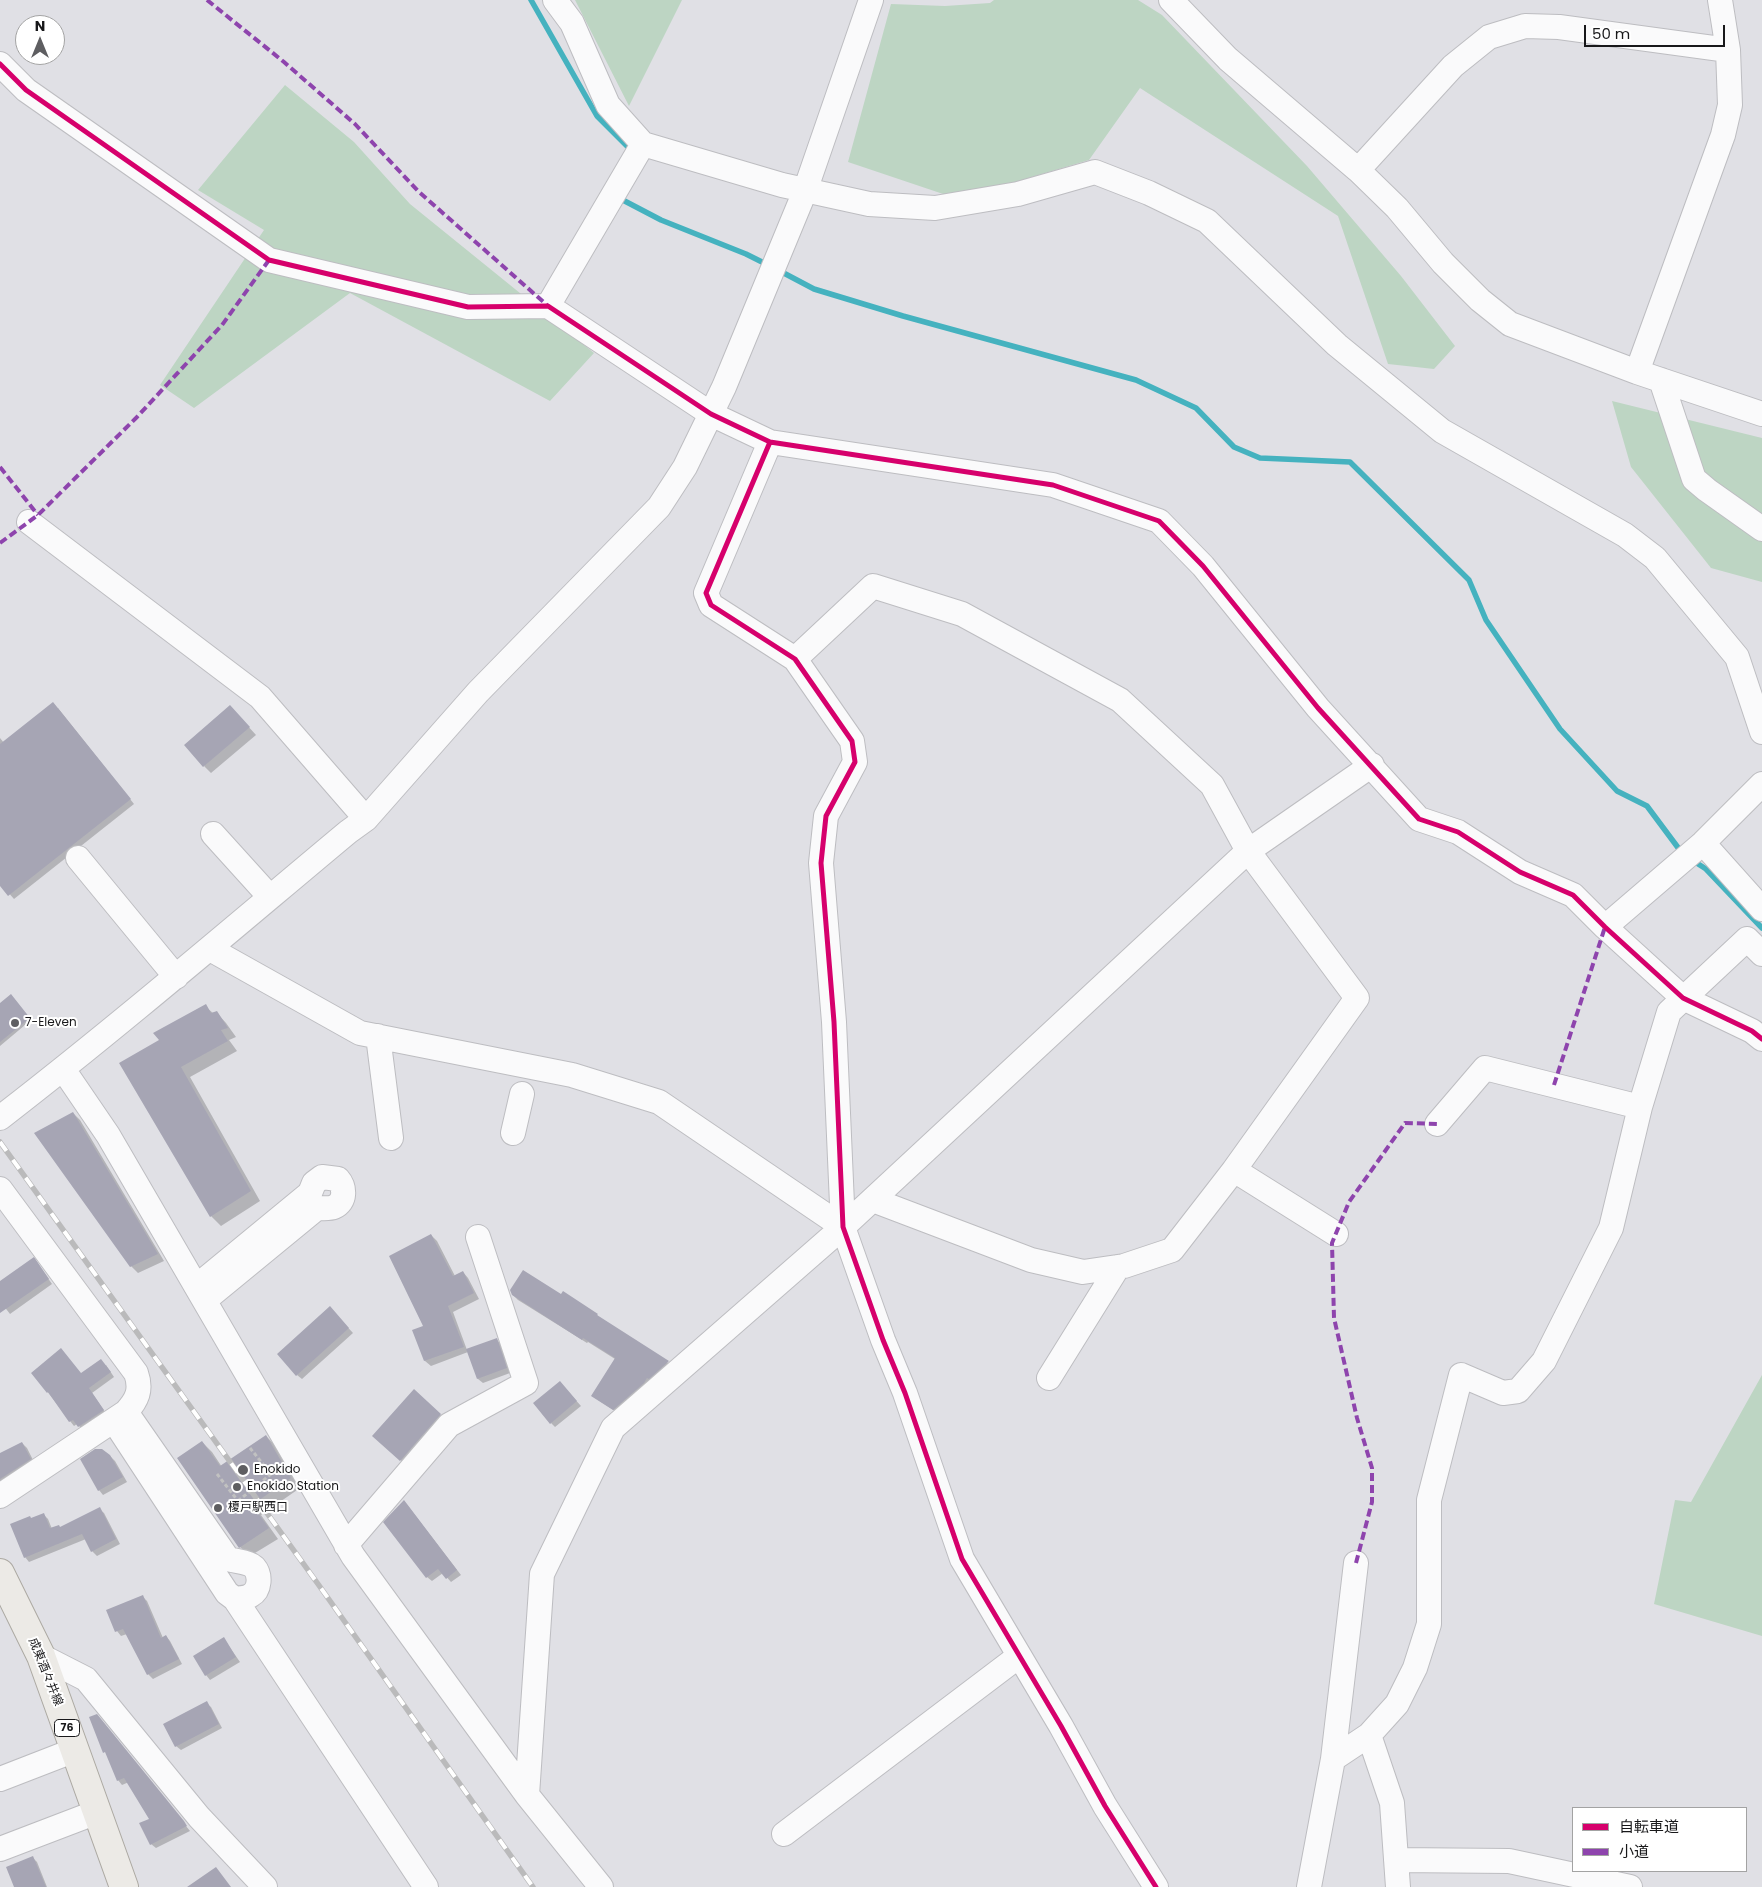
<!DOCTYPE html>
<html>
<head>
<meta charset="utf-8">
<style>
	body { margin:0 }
	#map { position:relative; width:1762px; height:1887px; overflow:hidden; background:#e0e0e5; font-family:Poppins,"Noto Sans JP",sans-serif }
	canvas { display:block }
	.legend { position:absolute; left:1572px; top:1807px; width:175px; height:65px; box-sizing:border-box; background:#fff; border:1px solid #a3a3a3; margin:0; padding:6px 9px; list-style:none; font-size:15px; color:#18181a }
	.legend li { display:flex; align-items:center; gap:10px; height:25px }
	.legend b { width:25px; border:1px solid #a3a3a3 }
	.north { position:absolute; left:15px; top:15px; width:50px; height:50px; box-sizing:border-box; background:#fff; border:1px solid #a3a3a3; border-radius:50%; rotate:0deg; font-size:14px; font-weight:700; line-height:20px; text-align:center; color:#18181a }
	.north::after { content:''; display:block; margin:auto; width:18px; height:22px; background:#5e5e61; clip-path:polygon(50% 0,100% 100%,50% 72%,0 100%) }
	.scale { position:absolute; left:1584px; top:25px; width:141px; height:22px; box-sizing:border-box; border:2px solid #18181a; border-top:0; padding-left:6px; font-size:15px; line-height:18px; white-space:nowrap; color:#18181a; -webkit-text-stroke:4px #fff; paint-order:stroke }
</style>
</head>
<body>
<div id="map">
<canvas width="1762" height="1887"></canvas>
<ul class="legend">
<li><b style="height:6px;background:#d6006c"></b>自転車道</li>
<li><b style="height:6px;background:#8e44ad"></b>小道</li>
</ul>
<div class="north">N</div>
<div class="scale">50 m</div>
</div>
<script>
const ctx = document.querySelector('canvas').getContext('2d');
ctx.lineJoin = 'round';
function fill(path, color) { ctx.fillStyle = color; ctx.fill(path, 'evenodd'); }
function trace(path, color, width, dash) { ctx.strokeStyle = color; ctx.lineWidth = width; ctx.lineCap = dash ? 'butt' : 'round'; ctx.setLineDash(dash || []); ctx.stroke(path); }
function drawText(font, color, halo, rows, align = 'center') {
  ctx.font = font + ' Poppins,"Noto Sans JP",sans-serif'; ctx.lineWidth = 4; ctx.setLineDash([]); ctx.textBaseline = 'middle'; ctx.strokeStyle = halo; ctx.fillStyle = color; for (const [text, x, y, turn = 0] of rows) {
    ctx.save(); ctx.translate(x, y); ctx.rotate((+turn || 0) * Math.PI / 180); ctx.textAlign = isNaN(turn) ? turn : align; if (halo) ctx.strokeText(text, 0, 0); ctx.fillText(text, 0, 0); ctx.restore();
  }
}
fill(new Path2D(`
	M575,0H682L629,106Z
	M994,0H1138L1162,15L1307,166L1401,276L1455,346L1434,369L1388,364L1338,216L1140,88L1089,160L958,199L848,162L891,4L945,6L990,3Z
	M285,85L354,142L410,204L594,353L550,401L350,293L194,408L160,385L264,230L198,190Z
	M1612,401L1762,438V582L1711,568L1631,467Z
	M1762,1375V1636L1654,1604L1675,1500L1691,1502Z`), '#bdd5c3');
fill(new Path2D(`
	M58,708L134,804L14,899L0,883V738L4,743Z
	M237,714L256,735L211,773L204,766Z
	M11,996L31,1020L0,1046V1005Z
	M205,1006L214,1014L217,1013L226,1023L236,1037L229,1040L237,1051L190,1077L260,1201L221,1226L211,1216L161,1041Z
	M73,1113L80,1120L164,1261L138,1273L131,1266Z
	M431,1235L437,1241L455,1276L463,1272L468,1278L479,1299L453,1312L467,1350L496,1339L501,1344L510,1373L483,1383L478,1379L468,1352L431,1366L425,1361L414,1331L425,1327Z
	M38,1264L52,1284L10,1314L0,1301V1283Z
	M513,1295L562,1296L597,1315L601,1320L673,1366L618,1413L592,1396L615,1359L588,1342L587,1343L518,1300Z
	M330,1308L353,1333L302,1379L297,1375Z
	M106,1365L114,1377L92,1393L107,1415L84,1431L77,1424L74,1426L70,1421L33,1373L82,1375Z
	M564,1387L581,1406L555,1427L551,1423Z
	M414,1391L445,1419L405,1464L379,1441Z
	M266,1436L276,1446L300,1488L261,1515L278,1539L250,1556L240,1547L202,1442L212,1452L222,1467Z
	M22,1443L27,1448L35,1464L0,1485V1455Z
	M110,1456L115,1461L127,1482L103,1495L99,1490Z
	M408,1506L461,1575L451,1582L443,1573L432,1581L427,1577Z
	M99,1509L104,1513L120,1544L97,1556L92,1551L86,1539L29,1562L25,1557L31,1519L44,1515L48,1519L52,1529L61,1528Z
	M142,1596L147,1601L163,1638L166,1636L170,1641L182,1664L153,1679L148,1674L127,1634L121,1636L117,1631Z
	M224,1639L240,1662L210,1680L206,1675Z
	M206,1703L211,1707L222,1728L181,1750L176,1746Z
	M101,1720L190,1831L156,1848L151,1844V1819L129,1782L122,1785L118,1780Z
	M33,1858L37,1862L47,1887H15Z`), '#0003');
trace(new Path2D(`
	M531,0L597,116L632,151
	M617,197L661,220L746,254L768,265
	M778,270L814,289L903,316L1136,380L1196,408L1234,447L1260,458L1350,462L1469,580L1486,620L1560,729L1617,791L1647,806L1682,853
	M1692,860L1706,869L1762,928`), '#45b2bf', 5.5);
fill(new Path2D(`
	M53,702L131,799L8,896L0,886V744Z
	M230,705L250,727L203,767L184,745Z
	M11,994L30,1018L0,1042V1003Z
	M206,1004L211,1013L217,1011L228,1028L221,1030L228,1041L181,1067L251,1191L210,1217L119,1063L159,1040L153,1033Z
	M73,1112L158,1254L130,1267L34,1133Z
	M431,1234L453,1276L463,1271L474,1293L448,1306L464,1347L424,1361L412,1330L423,1326L389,1256Z
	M34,1257L49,1279L0,1313V1281Z
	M523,1270L561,1294L563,1291L598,1314L597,1315L669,1361L649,1379L647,1378L644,1383L613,1410L591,1396L615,1358L583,1338L582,1340L512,1295L510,1290Z
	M330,1306L349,1328L296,1376L277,1354Z
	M497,1338L507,1368L477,1379L466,1349Z
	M61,1348L81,1373L101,1359L111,1372L89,1388L104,1410L78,1427L73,1420L69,1422L48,1392L47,1393L31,1373Z
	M560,1381L577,1401L550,1424L533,1403Z
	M414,1389L441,1414L400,1461L372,1436Z
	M266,1435L291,1478L252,1505L269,1528L239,1548L177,1458L202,1441L220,1466Z
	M22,1442L31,1459L0,1479V1453Z
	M95,1449H102L110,1455L123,1477L98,1491L80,1459Z
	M404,1500L457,1570L446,1579L438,1569L426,1578L383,1522Z
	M100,1507L116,1539L91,1552L82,1534L24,1558L10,1524L30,1516L31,1518L44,1513L50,1528L59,1525L60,1527Z
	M143,1595L161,1638L166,1635L179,1659L147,1675L123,1629L115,1632L106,1610Z
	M224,1637L236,1657L205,1676L193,1656Z
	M207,1701L219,1724L175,1747L163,1724Z
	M97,1714L184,1821L187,1826L150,1845L139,1823L149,1819L124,1778L117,1781L105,1752L103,1753L89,1717Z
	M33,1856L46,1887H14L6,1867Z
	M216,1867L231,1887H187Z`), '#a6a5b4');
const minor = new Path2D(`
	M555,0L572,23L608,105L643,144L782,185L869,204L935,208L1018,194L1095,172L1149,193L1207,221L1337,345L1442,431L1625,535L1655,558L1737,657L1762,732
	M1171,0L1228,59L1358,170L1397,208L1443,263L1480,300L1510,324L1637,372L1762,414
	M0,64L26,90L269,260L468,307L548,306L711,414L770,442L1053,485L1159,521L1203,566L1318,708L1419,819L1458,832L1520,872L1573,895L1605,927L1683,998L1752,1031L1762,1039
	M1358,170L1453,66L1489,37L1525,26L1559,27L1728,50
	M548,306L643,144
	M1637,372L1723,135L1730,105L1728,50L1720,0
	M1661,380L1694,479L1707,490L1762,529
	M770,442L706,593L711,605L795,659L852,741L855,762L826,816L821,863L834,1022L843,1227L883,1340L905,1393L962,1559L1061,1726L1105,1806L1156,1887
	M29,522L260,697L366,819
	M795,659L873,586L962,614L1120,700L1212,785L1248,851L1357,998L1234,1170
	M213,834L270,897
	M1703,843L1762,909
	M78,858L176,977
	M1605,927L1703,843L1762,784
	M210,949L360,1033L572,1075L659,1102L843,1227
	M378,1036L391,1138
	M63,1069L108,1135L353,1556L527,1795L601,1887
	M0,1118C119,1026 233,928 348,832L366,819L478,692L659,507L685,467L724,387L805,191L871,0
	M1437,1124L1485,1068L1640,1107
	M513,1133L522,1094
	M0,1189L136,1373C142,1390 137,1400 126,1412L0,1496
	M873,1200L1031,1260L1083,1272L1124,1266L1172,1250L1234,1170L1336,1234
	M197,1286L310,1193L314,1183L322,1177L338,1179C345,1187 346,1202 334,1207C329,1209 322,1208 317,1208L205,1300
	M1049,1378L1118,1267
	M114,1421L227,1593L235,1599C240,1598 247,1598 251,1595C260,1590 261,1575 254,1567C247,1561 237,1562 228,1559L126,1412
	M346,1545L449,1425L526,1383L478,1237
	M235,1599L426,1887
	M41,1656L86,1679L199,1817L265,1887
	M1369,1735L1392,1803L1398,1887
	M1333,1759L1369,1735L1397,1704L1415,1668L1429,1624V1500L1461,1375L1503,1393L1518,1391L1544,1361L1611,1228L1640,1107L1669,1012L1747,939L1762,954
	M0,1779L75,1750
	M527,1795L542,1574L613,1428L843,1227L1248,851L1372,765
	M784,1834L1019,1656
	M0,1849L97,1812
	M1396,1860L1509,1861L1630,1887
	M1309,1887L1333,1759L1356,1563`);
const major = new Path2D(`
	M0,1573L41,1656L124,1887`);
trace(minor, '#bdbdc1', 26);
trace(major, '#aca9a2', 30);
trace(new Path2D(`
	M250,1448L271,1474
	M217,1474L238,1501`), '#c1c1c1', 3, [4, 2.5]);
trace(minor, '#fafafb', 24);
trace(major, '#eceae6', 28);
const rail = new Path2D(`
	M0,1142L318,1584L533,1887`);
trace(rail, '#bababb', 5.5);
trace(rail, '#fff', 4, [11]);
trace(new Path2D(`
	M238,1501L271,1474`), '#c1c1c1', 3, [4, 2.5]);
trace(new Path2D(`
	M207,0L284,62L355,124L418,191L548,306
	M0,467L38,515
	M0,543L38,515L137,417L222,325L269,260
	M1554,1085L1605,927
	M1356,1563L1372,1502V1468L1357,1418L1334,1318L1332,1243L1349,1202L1405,1123L1437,1124`), '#8e44ad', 4, [8, 4]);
trace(new Path2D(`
	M0,64L26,90L269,260L468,307L548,306L711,414L770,442L1053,485L1159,521L1203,566L1318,708L1419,819L1458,832L1520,872L1573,895L1605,927L1683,998L1752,1031L1762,1039
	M770,442L706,593L711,605L795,659L852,741L855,762L826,816L821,863L834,1022L843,1227L883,1340L905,1393L962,1559L1061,1726L1105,1806L1156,1887`), '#d6006c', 5);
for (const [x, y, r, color] of [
	[15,1023,5,"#5e5e61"],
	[243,1470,6,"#5e5e61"],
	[237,1487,5,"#5e5e61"],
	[218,1508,5,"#5e5e61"]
]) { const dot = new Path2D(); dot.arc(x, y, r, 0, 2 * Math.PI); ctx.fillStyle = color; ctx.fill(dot); trace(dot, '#fff', 2); }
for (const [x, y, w] of [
	[67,1728,25]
]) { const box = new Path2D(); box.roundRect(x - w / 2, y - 8.5, w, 17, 4); ctx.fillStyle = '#fff'; ctx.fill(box); trace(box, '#18181a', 1); }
drawText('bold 11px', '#18181a', null, [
	["76",67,1728]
]);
drawText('12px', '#18181a', '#fff', [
	["7-Eleven",25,1023],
	["Enokido",254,1470],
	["Enokido Station",247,1487],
	["榎戸駅西口",228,1508]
], 'left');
drawText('12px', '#18181a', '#fff', [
	["成東酒々井線",45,1672,68]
]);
</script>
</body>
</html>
